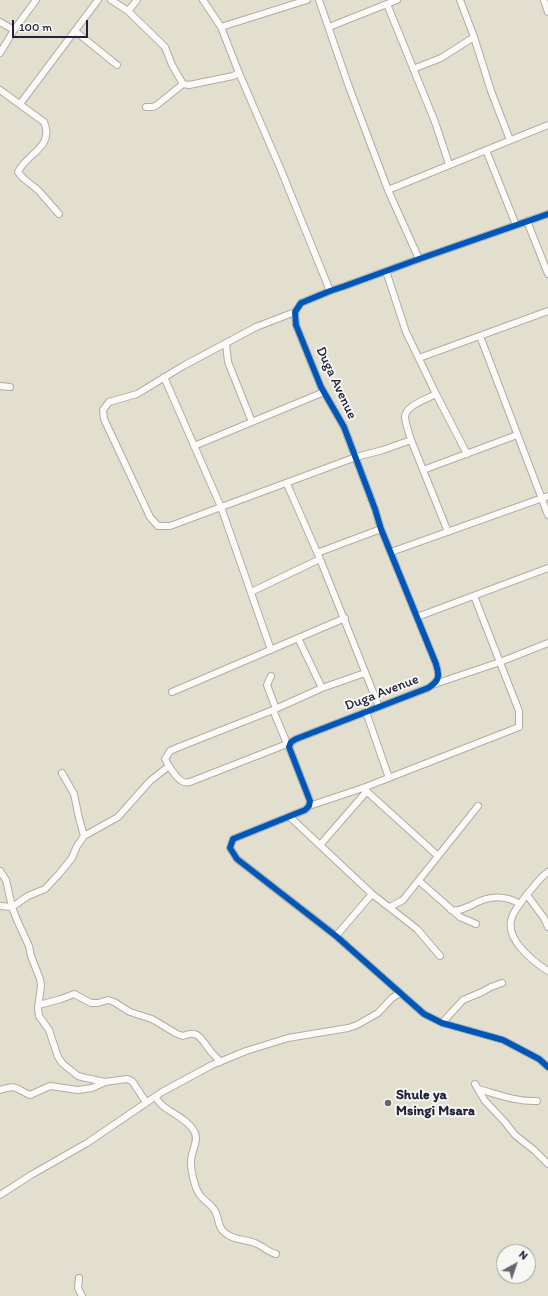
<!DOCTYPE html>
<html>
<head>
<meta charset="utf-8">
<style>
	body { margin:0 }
	#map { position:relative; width:548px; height:1296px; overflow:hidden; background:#e2dfcf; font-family:Itim,sans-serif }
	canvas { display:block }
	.north { position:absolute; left:496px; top:1244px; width:40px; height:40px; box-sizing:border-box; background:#f6f6f2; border:1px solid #a1a1a9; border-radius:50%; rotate:40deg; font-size:11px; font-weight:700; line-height:16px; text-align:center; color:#22223b }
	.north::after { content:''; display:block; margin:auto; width:14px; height:18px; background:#65646f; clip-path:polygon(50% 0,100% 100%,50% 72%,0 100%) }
	.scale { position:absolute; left:12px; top:20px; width:76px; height:18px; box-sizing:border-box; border:2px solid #22223b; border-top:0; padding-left:5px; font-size:12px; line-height:14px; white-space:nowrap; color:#22223b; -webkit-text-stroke:3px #f6f6f2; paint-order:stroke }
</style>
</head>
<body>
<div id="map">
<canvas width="548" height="1296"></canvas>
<div class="north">N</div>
<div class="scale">100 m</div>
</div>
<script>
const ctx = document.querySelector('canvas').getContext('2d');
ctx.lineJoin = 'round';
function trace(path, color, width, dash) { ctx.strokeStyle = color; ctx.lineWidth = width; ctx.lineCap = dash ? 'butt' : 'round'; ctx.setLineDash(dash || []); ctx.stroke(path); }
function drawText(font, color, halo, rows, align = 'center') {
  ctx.font = font + ' Itim,sans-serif'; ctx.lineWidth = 4; ctx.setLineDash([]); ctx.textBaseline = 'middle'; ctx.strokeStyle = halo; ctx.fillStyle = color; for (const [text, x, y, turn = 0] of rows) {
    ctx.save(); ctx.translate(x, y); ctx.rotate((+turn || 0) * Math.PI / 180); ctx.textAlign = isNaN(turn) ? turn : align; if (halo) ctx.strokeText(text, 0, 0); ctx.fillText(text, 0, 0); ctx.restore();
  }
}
const minor = new Path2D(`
	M111,0L128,11L165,47L172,65L183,84L189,85L233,76L239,73
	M203,0L221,27L307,0
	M319,0L349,87L388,190L419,259
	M460,0L474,37L491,91L510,140
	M544,0L548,12
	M387,4L435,122L449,164
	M128,11L137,0
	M0,22L14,30
	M221,27L239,73L281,170L330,291
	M329,27L397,0
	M75,31L117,65
	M0,53L14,30L36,0
	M413,69L441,58L474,37
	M0,90L44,122C55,147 26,154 18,172L23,178L38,190L59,214
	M20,104L98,0
	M146,107H153L157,105L183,84
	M486,150L516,225
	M388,190L548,125
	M548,214L419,259L345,286L330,291L301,303L295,312L296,325L321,387L344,427L375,509L381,529L436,664C440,677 439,681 428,688L296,739L291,742L289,747L310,801L309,806L305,810L233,839L230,848L237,859L336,936L424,1014L442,1023L503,1040L539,1059L548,1067
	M527,221L548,274
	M386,271L406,332L436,394L467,454
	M295,312L256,327L183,366L137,394L109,402L103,410L104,419L150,517L158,526H170L356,457L383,450L411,440C409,433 406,425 405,418C404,406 427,399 436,394
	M480,336L548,515
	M226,343L228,362L252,422
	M419,358L548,311
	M164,377L221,507L271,650
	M0,386L10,387
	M411,440L448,532
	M194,446L324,392
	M423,470L517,435
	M287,484L320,559L379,707
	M391,552L548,496
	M317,553L381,529
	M251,592L320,559
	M417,617L548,568
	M298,638L322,688
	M271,676L267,685L276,709
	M435,684L500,662L548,643
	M172,692L345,618
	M273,710L288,746
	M366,712L389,778
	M287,744L190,782C188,782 186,783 184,782C177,780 168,765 165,759L170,751L179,747L273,710L322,688L365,673
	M62,773L74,794L79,818L84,836
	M363,788L438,856
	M309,806L363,788L519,727V711L474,596
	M290,817L372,894L417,929L440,956
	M320,845L367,791
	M0,871L6,880L12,907L17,920L29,946L31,956L40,979L41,986L38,1008L39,1016L49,1030L58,1057L63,1064L78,1076L86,1078L105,1082
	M548,872C539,878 532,889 525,897C520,904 512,912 511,921C507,941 534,962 548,971
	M419,881L460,917L476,924
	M527,895L544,918L548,927
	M0,906L12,907L28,896L45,889L59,874L72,858L77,846L84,836L118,817L150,781L169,766
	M390,907L403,900L478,806
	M451,910C459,912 464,908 472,905C488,896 503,894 520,904
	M336,936L372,894
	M39,1005L61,999L74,994L91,1003H98L108,1000L114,1002L130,1012L152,1019L177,1034L183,1036C198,1029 201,1039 209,1049C212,1054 217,1057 220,1062
	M442,1023L463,1000L482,992L491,987L502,983
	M475,1084L485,1101L504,1121L515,1135L534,1150L548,1164
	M478,1089C497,1094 517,1102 537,1101
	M0,1090C18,1084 15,1089 30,1095L50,1086L78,1090L92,1088L105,1082L127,1079L132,1081L146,1102
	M155,1097C158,1100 160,1104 163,1106C173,1114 187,1119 194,1131C200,1140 190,1153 191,1163C191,1171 195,1189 200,1195C205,1202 213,1205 216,1213C219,1220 218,1227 224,1232C232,1240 244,1239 255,1243C263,1246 268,1252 276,1254
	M0,1195L31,1175L87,1143L162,1092L212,1065L246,1051L288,1038L348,1028L357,1025L378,1013L392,998L400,993
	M79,1278L78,1288L82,1296`);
trace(minor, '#aeada5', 8);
trace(minor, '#fbfaf8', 6);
trace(new Path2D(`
	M548,214L419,259L345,286L330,291L301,303L295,312L296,325L321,387L344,427L375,509L381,529L436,664C440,677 439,681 428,688L296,739L291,742L289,747L310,801L309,806L305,810L233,839L230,848L237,859L336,936L424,1014L442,1023L503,1040L539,1059L548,1067`), '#0057b8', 6);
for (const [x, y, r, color] of [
	[388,1103,4,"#65646f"]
]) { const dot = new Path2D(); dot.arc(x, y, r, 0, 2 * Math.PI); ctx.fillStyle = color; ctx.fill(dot); trace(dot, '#f6f6f2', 1.5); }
drawText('14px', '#22223b', '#f6f6f2', [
	["Duga Avenue",336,383,65],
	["Duga Avenue",382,693,-21]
]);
drawText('bold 14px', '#22223b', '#f6f6f2', [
	["Shule ya",396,1095],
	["Msingi Msara",396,1111]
], 'left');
</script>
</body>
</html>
